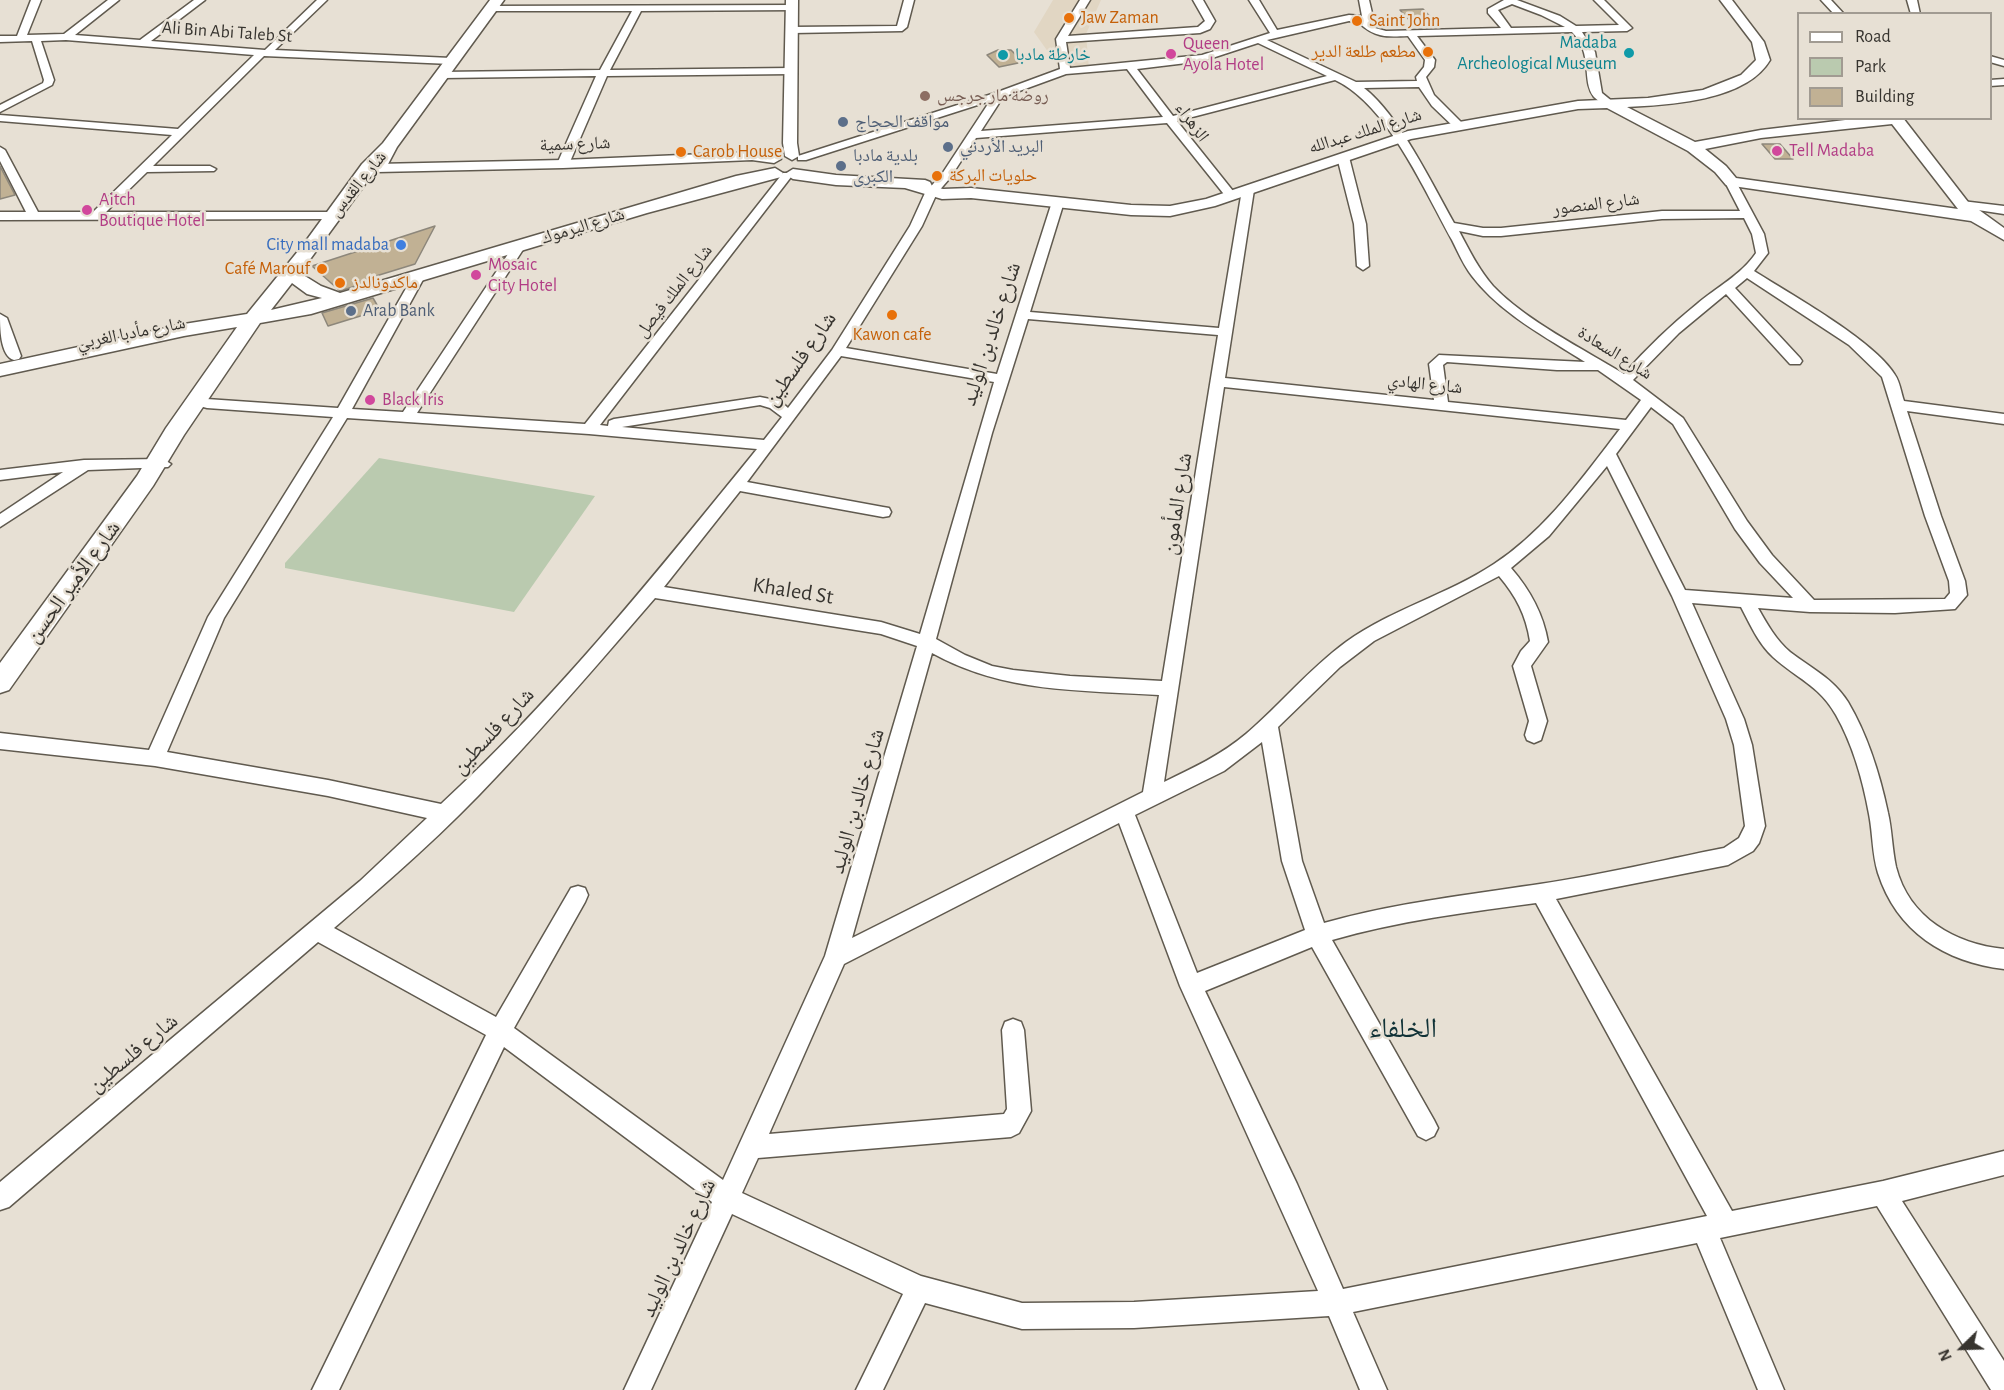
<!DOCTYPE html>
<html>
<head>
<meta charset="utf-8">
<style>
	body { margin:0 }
	#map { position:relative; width:2004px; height:1390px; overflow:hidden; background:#e7e0d4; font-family:"Alegreya Sans",sans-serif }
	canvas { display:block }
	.legend { position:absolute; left:1797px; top:12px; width:195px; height:108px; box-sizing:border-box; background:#e7e0d4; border:2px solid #a19b92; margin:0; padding:8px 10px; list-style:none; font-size:18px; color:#37342f }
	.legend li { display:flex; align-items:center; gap:12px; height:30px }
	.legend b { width:30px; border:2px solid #a19b92 }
	.north { position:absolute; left:1932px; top:1318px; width:60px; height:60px; -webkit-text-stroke:4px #e7e0d4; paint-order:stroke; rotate:247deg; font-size:16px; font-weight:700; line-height:24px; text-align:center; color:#37342f }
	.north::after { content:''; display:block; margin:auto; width:21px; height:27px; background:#37342f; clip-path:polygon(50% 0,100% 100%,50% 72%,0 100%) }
</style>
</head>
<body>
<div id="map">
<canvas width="2004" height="1390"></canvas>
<ul class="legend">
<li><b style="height:8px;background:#fff"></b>Road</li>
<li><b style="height:16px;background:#bacaaf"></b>Park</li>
<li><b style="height:16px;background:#c1b194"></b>Building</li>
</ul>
<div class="north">N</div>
</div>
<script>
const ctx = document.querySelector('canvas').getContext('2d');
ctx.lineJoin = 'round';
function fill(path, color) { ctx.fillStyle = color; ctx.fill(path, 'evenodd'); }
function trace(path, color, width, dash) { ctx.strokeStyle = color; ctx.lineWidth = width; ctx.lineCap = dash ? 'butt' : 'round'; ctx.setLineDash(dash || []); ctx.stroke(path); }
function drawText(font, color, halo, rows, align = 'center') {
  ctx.font = font + ' "Alegreya Sans","Noto Naskh Arabic",sans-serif'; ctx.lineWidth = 5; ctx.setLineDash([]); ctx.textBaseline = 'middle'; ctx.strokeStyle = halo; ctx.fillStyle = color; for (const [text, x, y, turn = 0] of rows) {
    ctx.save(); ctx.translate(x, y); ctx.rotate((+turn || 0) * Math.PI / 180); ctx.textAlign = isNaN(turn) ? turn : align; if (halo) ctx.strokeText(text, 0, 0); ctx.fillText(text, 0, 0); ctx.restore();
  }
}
fill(new Path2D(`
	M1053,0H1101L1086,34L1089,69L1063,73L1034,32Z`), '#e1d6c3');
fill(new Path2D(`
	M379,458L595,496L514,612L285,568V563Z`), '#bacaaf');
const building = new Path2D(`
	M1423,9L1435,22L1412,23L1400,10Z
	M998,50H1011L1023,62L999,67L987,55Z
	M1762,144H1780L1793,159H1775Z
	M0,166L15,195L0,199Z
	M435,226L415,264L363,280L365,283L340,291L312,266Z
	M373,298L380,310L328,326L322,313Z`);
fill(building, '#c1b194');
trace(building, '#8d877b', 1.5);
const street = new Path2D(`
	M31,0H41L27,35L64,34L108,0H119L75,35L140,40L194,0H205L151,41L265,50L317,0H327L275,50L451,58L456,61L451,64L264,56L153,166H210L216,169L214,171L147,172L106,212H332L336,213V219L0,220V212H26L0,161V147L5,150L38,212H93L172,135L0,121V115L178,129L254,55L66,40L41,41L54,80L52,85L0,112V105L43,83L44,80L32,41L0,42V36H17Z
	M904,0H914L907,27L902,31L793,33L788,30L793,27L897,26Z
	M1080,0H1090L1068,36L1198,27L1205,21L1193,0H1203L1215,21L1210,29L1200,33L1066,42L1070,68L1202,55L1270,33L1249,0H1259L1277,30L1349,15L1362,16L1359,0H1369L1372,13L1369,22L1375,28L1386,31L1501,28L1488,13V9L1504,0H1517L1560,16L1576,26L1619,25L1594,0H1604L1632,28L1627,31L1582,32L1595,52L1602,93L1613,102V106H1605C1602,103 1597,100 1594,97C1581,81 1594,54 1572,32L1417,36L1435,60L1434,67L1426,77L1434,95L1463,124V128H1455L1432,106L1419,87L1364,88C1399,115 1432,184 1454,223L1483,228H1501L1662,211H1740L1725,182L1731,179L1735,180L1764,234L1768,253L1754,271C1790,294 1875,341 1895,375C1900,382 1901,393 1904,401L2004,414V424L1907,411L1941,516L1965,581L1967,595L1955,609L1895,613L1810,612L1758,608C1767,624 1776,640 1790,652C1812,669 1833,678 1848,702C1868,736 1880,775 1888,813C1892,830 1892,849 1896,867C1909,918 1955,944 2004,949V969C1945,962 1897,932 1878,873C1872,854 1873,834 1869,814C1863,781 1853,745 1836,715C1819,685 1796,678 1773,657C1758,643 1750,624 1741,607L1692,603L1744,719L1752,745L1765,826L1759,843L1753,851L1728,865L1556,899L1732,1211L1883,1181L2004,1151V1175L1902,1201L2004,1361V1390H1991L1877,1206L1720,1238L1784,1390H1758L1697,1243L1353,1312L1387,1390H1360L1329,1316L1134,1328L1022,1329L925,1303L883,1390H856L903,1294L732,1214L651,1390H624L712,1202L504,1047L339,1390H312L486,1035L318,942L9,1207L0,1210V1182L360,881L427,818L328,796L155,766L0,749V733L149,750L208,617L333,417L207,408L192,404L190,401L192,398L338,408L413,276L419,272L425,276L352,409L403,412L514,245L520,241L526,245L417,413L585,424L783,173H791V177L600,425L608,426L609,421L614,419L760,397L780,401L788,408L832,350L910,226L925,193L942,174L990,101L806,160H798V156L995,93L1060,69L1056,39ZM1512,4L1541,15L1565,27L1511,28L1498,10ZM1349,21L1358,22C1375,38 1386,37 1408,36L1425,60L1424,67L1416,77L1417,81L1356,82L1267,40ZM1258,43L1327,76L1173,116L1137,69L1203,61ZM1127,69L1163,117L981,131L1003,97L1066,74ZM1335,80C1388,105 1424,190 1452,240C1458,252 1464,266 1472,276C1501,314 1546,337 1585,362L1439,355L1429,364L1434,400L1225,378L1254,190L1248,187L1242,190L1219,328L1030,312L1064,202L1058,199L1052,202L997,374L846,348L922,226L937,193L950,178L976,138L1167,123L1227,198L1231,199L1237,196L1177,121ZM1744,218L1752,234L1756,253C1741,275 1717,287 1697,304C1671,325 1646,349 1624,374C1583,349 1525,320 1493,286C1479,270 1469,250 1459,231L1483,236H1501L1662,219ZM1747,278L1849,345L1882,377L1925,516L1949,581L1950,593L1945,599L1814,600L1772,555L1747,521L1683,418L1633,380L1679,333L1726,294L1790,364H1800L1802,361L1800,358L1735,288ZM1028,319L1218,335L1162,681L1070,676L1013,670L992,666L965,655L936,639L992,433ZM841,356L994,382L920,634L881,622L664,587L740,491L883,517L889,516L891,512L889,508L883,507L747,482ZM1447,362L1557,370H1598L1641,400L1626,420L1448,402L1443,365ZM1224,387L1620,429C1583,477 1546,530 1494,564C1447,595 1392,609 1346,642C1309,669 1280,705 1246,734C1221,755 1193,768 1164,782ZM760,405L770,408L782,417L764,440L622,427ZM1651,407L1673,424L1735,529L1760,563L1793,598L1685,590L1616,454ZM347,418L589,434L757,449C658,571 558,696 441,804L328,780L167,752L224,618ZM1607,466L1672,596L1726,719L1734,745L1745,826L1739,838L1724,848C1663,860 1601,875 1540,884C1467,895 1394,903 1324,923L1302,861L1278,727L1340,667L1374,641L1499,576C1516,596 1526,615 1530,641L1521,651L1513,666L1529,721L1525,735L1527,740L1534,743L1541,740L1547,721L1531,666L1548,642C1543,613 1530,590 1511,568L1549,536ZM655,598L881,634L917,646L825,956L723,1180L514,1028L585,902L588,895L585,888L578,886L571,888L496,1017L334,928C390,880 447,830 497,776C552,718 603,658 655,598ZM932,653C1004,693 1079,690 1159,695L1143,792L852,938ZM1262,742L1282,861L1305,930L1197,973L1135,815L1224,771ZM1119,823L1180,986L1318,1291L1134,1302L1022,1303L921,1276L742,1193L758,1158L1011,1137L1019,1133L1031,1111L1024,1030L1021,1022L1013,1019L1005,1022L1002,1030L1007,1109L1004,1114L769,1134L844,964ZM1536,903L1707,1216L1343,1289L1297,1184L1205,991L1312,947L1418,1136L1426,1140L1434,1136L1438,1128L1434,1120L1332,940C1398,921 1467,912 1536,903Z
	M1821,0H1831L1844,14H1834Z
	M1907,0H1917L1920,14H1911Z
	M792,5L795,6V10L641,11L610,70L791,68L796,71L791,74L607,76L569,164L563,167L557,164L596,76L442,78L437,75L442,72L600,70L632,11H487V7L490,6Z
	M1990,56L2004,60V66L1990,62Z
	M2004,79V85L1990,86V80Z
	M1343,154L1349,157L1366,224L1369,266L1363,270L1357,266L1354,224L1337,157Z
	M1962,201L2004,206V214L1958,207L1956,205Z
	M0,314L7,318L21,356L19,359L14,360C0,356 0,327 0,314Z
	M163,459L171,464L168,467L88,470L0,527V514L63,472L0,480V470L84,460Z`);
const secondary = new Path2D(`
	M786,0H798L797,143L799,156L792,160L785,156L783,143Z
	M1720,0H1732L1764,42L1770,60C1746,101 1669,105 1627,107L1695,142L1761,130L1862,118H1903L1968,202L2004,228V240L1971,221L1726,185L1715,172L1688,151L1607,108L1578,109L1411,139L1215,206L1170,216L1131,215L971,198L942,199L905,188L836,185L793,179L785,174L793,169L836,175L925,180L930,182L932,186L943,189L971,188L1131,205L1170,206L1206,199L1408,131L1578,101L1648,98L1703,90L1741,75L1756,60L1752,42ZM1892,124L1958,209L1736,178L1726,166L1705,149L1761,138Z
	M752,152L779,156L781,159L774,163L752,160L563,168L377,172L370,168L377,164L563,160Z`);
const primary = new Path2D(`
	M490,0H504L397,147L387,166H379L374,172L300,273L321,286L340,293L736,176L775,168L783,173L781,177L647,213L311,314L260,323L184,435L153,486L9,690L0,693V663L137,476L166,428L237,327L184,336L0,376V364L184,324L247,314L303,245L362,164L383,143ZM292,283L307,294L322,298L271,310Z`);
trace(street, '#605a4f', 3);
trace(secondary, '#605a4f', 3);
trace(primary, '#605a4f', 3);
fill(street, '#fff');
fill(secondary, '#fff');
fill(primary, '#fff');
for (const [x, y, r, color] of [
	[1069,18,6,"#e8710a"],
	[1357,21,6,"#e8710a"],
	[1428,52,6,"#e8710a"],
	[1629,53,6,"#0f9aa8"],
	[1171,54,6,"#d1479c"],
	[1003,55,6,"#0f9aa8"],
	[925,96,6,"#8d6e63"],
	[843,122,6,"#5c6f8a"],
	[948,147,6,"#5c6f8a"],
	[1777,151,6,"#d1479c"],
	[681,152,6,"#e8710a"],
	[841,166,6,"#5c6f8a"],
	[937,176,6,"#e8710a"],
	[87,210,6,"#d1479c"],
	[401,245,6,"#3f7fe0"],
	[322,269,6,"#e8710a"],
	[476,275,6,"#d1479c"],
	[340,283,6,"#e8710a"],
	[351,311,6,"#5c6f8a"],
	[892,315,6,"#e8710a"],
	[370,400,6,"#d1479c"]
]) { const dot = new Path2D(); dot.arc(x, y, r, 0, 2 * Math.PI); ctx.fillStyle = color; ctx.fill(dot); trace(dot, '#e7e0d4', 2); }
drawText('18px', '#c56008', '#e7e0d4', [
	["Jaw Zaman",1081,18],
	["Saint John",1369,21],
	["مطعم طلعة الدير",1416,52,"right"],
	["Carob House",693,152],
	["حلويات البركة",949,176],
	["Café Marouf",310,269,"right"],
	["ماكدونالدز",352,283],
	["Kawon cafe",892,335,"center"]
], 'left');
drawText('18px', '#37342f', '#e7e0d4', [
	["Ali Bin Abi Taleb St",227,32,4],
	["الزهراء",1192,122,54],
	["شارع الملك عبدالله",1365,131,-17],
	["شارع سمية",575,144,-2],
	["شارع القدس",358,184,-51],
	["شارع المنصور",1596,204,-7],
	["شارع اليرموك",583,226,-17],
	["شارع الملك فيصل",674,291,-52],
	["شارع مأدبا الغربي",131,333,-11],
	["شارع السعادة",1615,353,32],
	["شارع الهادي",1425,384,6]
]);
drawText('18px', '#0d838f', '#e7e0d4', [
	["Madaba",1617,43],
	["Archeological Museum",1617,64],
	["خارطة مادبا",1015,55,"left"]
], 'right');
drawText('18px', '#b23c85', '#e7e0d4', [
	["Queen",1183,44],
	["Ayola Hotel",1183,65],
	["Tell Madaba",1789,151],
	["Aitch",99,200],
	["Boutique Hotel",99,221],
	["Mosaic",488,265],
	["City Hotel",488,286],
	["Black Iris",382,400]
], 'left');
drawText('18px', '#785e54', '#e7e0d4', [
	["روضة مار جرجس",937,96]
], 'left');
drawText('18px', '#4e5e75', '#e7e0d4', [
	["مواقف الحجاج",855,122],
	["البريد الأردني",960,147],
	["بلدية مادبا",853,156],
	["الكبرى",853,177],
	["Arab Bank",363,311]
], 'left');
drawText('18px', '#366cbe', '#e7e0d4', [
	["City mall madaba",389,245]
], 'right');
drawText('22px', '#37342f', '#e7e0d4', [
	["شارع خالد بن الوليد",991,334,-72],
	["شارع فلسطين",800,359,-55],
	["شارع المأمون",1177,504,-81],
	["شارع الأمير الحسن",73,582,-54],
	["Khaled St",793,591,9],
	["شارع فلسطين",493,731,-47],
	["شارع خالد بن الوليد",857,801,-74],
	["شارع فلسطين",133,1053,-40],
	["شارع خالد بن الوليد",678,1248,-65]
]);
drawText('28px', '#103237', '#e7e0d4', [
	["الخلفاء",1403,1029]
]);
</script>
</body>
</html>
